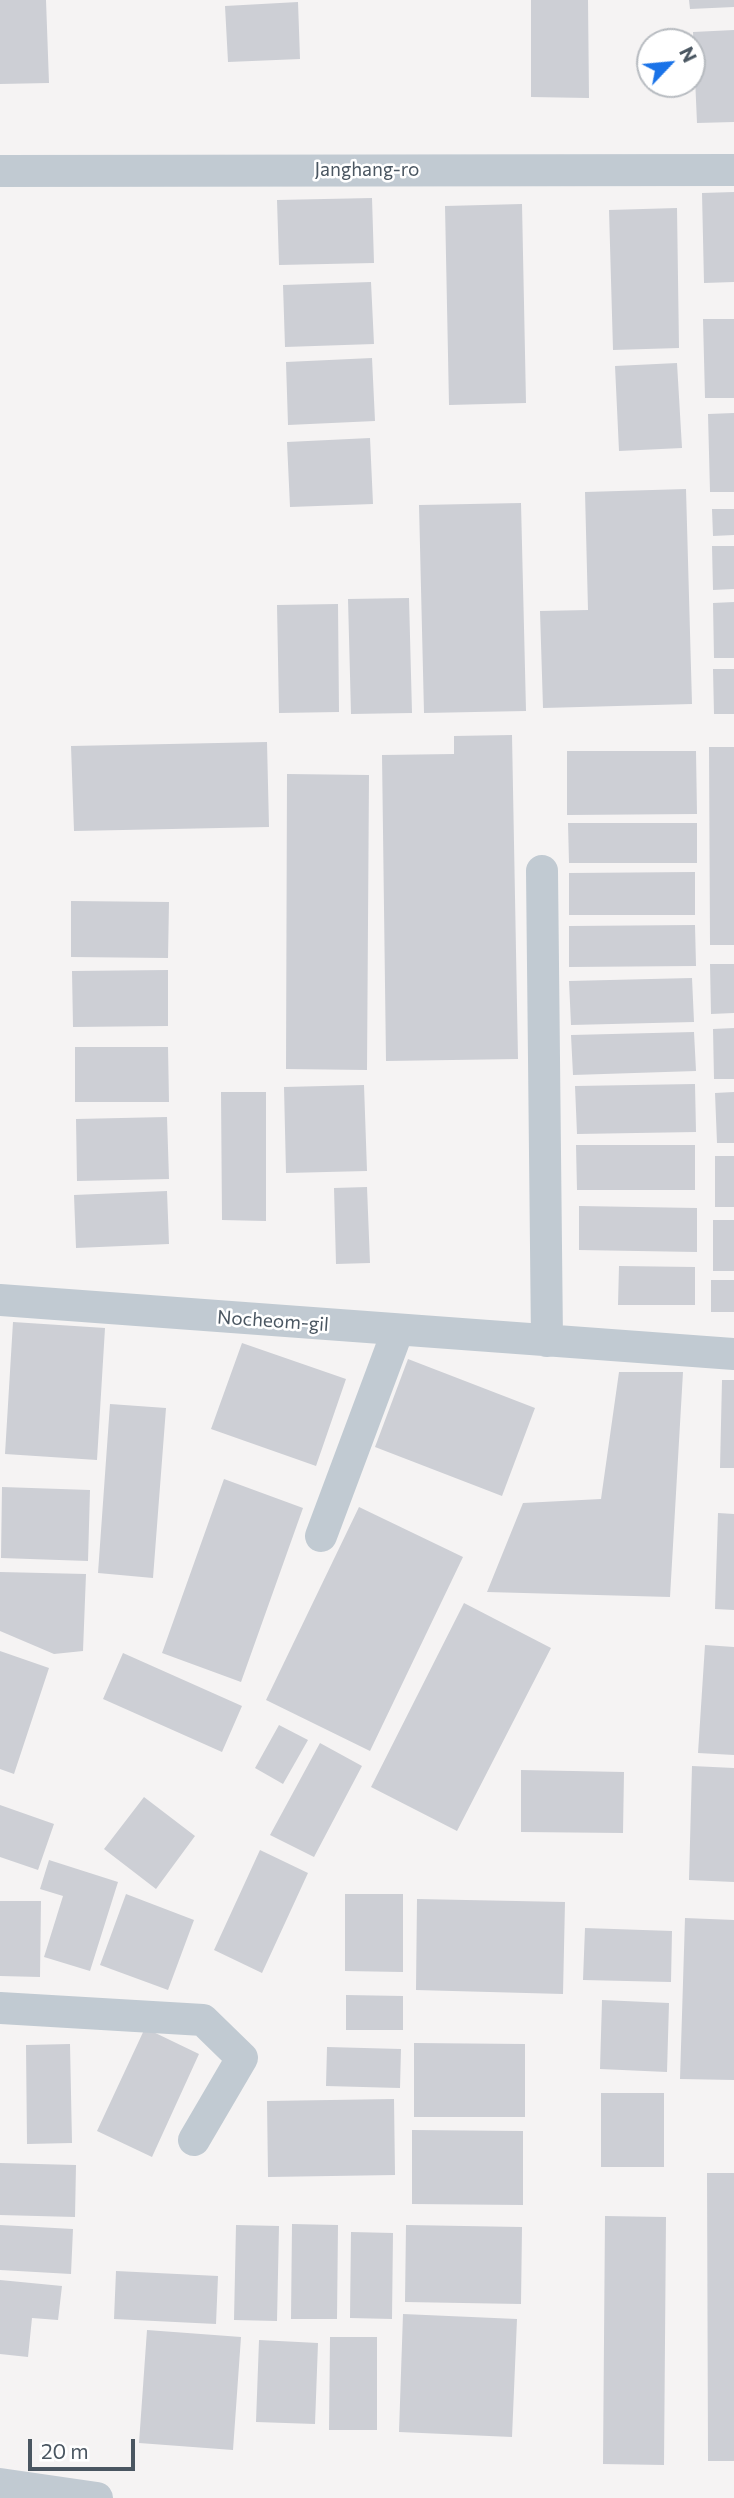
<!DOCTYPE html>
<html>
<head>
<meta charset="utf-8">
<style>
	body { margin:0 }
	#map { position:relative; width:734px; height:2498px; overflow:hidden; background:#f5f3f3; font-family:Commissioner,sans-serif }
	canvas { display:block }
	.north { position:absolute; left:636px; top:28px; width:70px; height:70px; box-sizing:border-box; background:#fff; border:2px solid #b7bbc0; border-radius:50%; rotate:64deg; font-size:19px; font-weight:700; line-height:28px; text-align:center; color:#4a5661 }
	.north::after { content:''; display:block; margin:auto; width:24px; height:32px; background:#1a73e8; clip-path:polygon(50% 0,100% 100%,50% 72%,0 100%) }
	.scale { position:absolute; left:28px; top:2439px; width:107px; height:32px; box-sizing:border-box; border:4px solid #4a5661; border-top:0; padding-left:9px; font-size:21px; line-height:24px; white-space:nowrap; color:#4a5661; -webkit-text-stroke:5px #fff; paint-order:stroke }
</style>
</head>
<body>
<div id="map">
<canvas width="734" height="2498"></canvas>
<div class="north">N</div>
<div class="scale">20 m</div>
</div>
<script>
const ctx = document.querySelector('canvas').getContext('2d');
ctx.lineJoin = 'round';
function fill(path, color) { ctx.fillStyle = color; ctx.fill(path, 'evenodd'); }
function trace(path, color, width, dash) { ctx.strokeStyle = color; ctx.lineWidth = width; ctx.lineCap = dash ? 'butt' : 'round'; ctx.setLineDash(dash || []); ctx.stroke(path); }
function drawText(font, color, halo, rows, align = 'center') {
  ctx.font = font + ' Commissioner,sans-serif'; ctx.lineWidth = 5; ctx.setLineDash([]); ctx.textBaseline = 'middle'; ctx.strokeStyle = halo; ctx.fillStyle = color; for (const [text, x, y, turn = 0] of rows) {
    ctx.save(); ctx.translate(x, y); ctx.rotate((+turn || 0) * Math.PI / 180); ctx.textAlign = isNaN(turn) ? turn : align; if (halo) ctx.strokeText(text, 0, 0); ctx.fillText(text, 0, 0); ctx.restore();
  }
}
fill(new Path2D(`
	M0,0H46L49,83L0,84Z
	M531,0H588L589,98L531,97Z
	M689,0H734V7L690,9Z
	M298,2L300,59L228,62L225,6Z
	M734,30V122L697,123L693,32Z
	M734,192V282L704,283L702,193Z
	M372,198L374,263L279,265L277,200Z
	M522,204L526,403L449,405L445,206Z
	M677,208L679,348L613,350L609,210Z
	M371,282L374,344L285,347L283,285Z
	M703,319H734V398H705Z
	M372,358L375,421L288,425L286,362Z
	M677,363L682,448L619,451L615,366Z
	M734,413V492H710L708,414Z
	M370,438L373,504L290,507L287,442Z
	M686,489L692,704L543,708L540,611L588,610L585,492Z
	M521,503L526,711L424,713L419,505Z
	M712,509H734V535L713,536Z
	M712,546H734V589L713,590Z
	M409,598L412,713L351,714L348,599Z
	M734,602V658H714L713,603Z
	M338,604L339,712L279,713L277,605Z
	M713,669H734V714H714Z
	M512,735L518,1059L386,1061L382,755L454,754V736Z
	M267,742L269,827L74,831L71,746Z
	M709,747H734V945H710Z
	M567,751H696L697,814L567,815Z
	M287,774L369,775L367,1070L286,1069Z
	M568,823H697V863H569Z
	M695,872V915H569V873Z
	M71,901L169,902L168,958L71,957Z
	M695,925L696,966L569,967V926Z
	M710,964H734V1013L711,1014Z
	M168,970V1026L73,1027L72,971Z
	M692,978L694,1022L571,1025L569,981Z
	M734,1028V1079H714L713,1029Z
	M694,1032L696,1071L573,1075L571,1035Z
	M75,1047H168L169,1102H75Z
	M695,1084L696,1132L577,1134L575,1086Z
	M364,1085L367,1171L286,1173L284,1087Z
	M221,1092H266V1221L222,1220Z
	M734,1092V1143H717L715,1093Z
	M167,1117L169,1179L77,1181L76,1119Z
	M576,1145H695V1190H577Z
	M715,1156H734V1207H715Z
	M367,1187L370,1263L336,1264L334,1188Z
	M167,1191L169,1244L76,1248L74,1195Z
	M579,1206L697,1208V1252L579,1250Z
	M713,1220H734V1271H713Z
	M619,1266L695,1267V1305H618Z
	M711,1280H734V1312H711Z
	M13,1322L105,1328L97,1460L5,1454Z
	M242,1343L346,1379L316,1466L211,1429Z
	M408,1359L535,1408L502,1496L375,1447Z
	M619,1372H683L670,1597L487,1592L523,1503L601,1499Z
	M722,1380H734V1468H720Z
	M110,1404L166,1408L153,1578L98,1573Z
	M224,1479L303,1508L241,1682L162,1653Z
	M2,1487L90,1490L88,1561L1,1558Z
	M359,1507L463,1557L370,1751L266,1700Z
	M718,1513L734,1514V1610L715,1609Z
	M0,1572L86,1574L83,1651L54,1654L0,1631Z
	M464,1603L551,1648L457,1831L371,1787Z
	M705,1645L734,1647V1755L698,1753Z
	M0,1651L49,1668L14,1774L0,1769Z
	M123,1653L242,1706L222,1752L103,1699Z
	M279,1725L308,1740L283,1784L255,1768Z
	M320,1743L362,1766L314,1857L270,1835Z
	M692,1766L734,1768V1882L689,1880Z
	M521,1770L624,1772L623,1833L521,1832Z
	M144,1797L195,1836L156,1889L104,1849Z
	M0,1805L54,1824L38,1870L0,1857Z
	M260,1850L308,1873L262,1973L214,1950Z
	M49,1860L118,1882L90,1971L44,1957L63,1896L40,1889Z
	M126,1894L194,1920L168,1990L100,1965Z
	M345,1894H403V1972L345,1971Z
	M417,1899L565,1902L563,1994L416,1990Z
	M0,1901H41L40,1977L0,1976Z
	M685,1918L734,1920V2080L680,2079Z
	M585,1928L672,1931L671,1982L583,1980Z
	M346,1995L403,1996V2030H346Z
	M602,2000L669,2003L667,2072L600,2069Z
	M145,2028L199,2054L152,2157L97,2131Z
	M414,2043L525,2044V2117H414Z
	M70,2044L72,2143L27,2144L26,2045Z
	M327,2047L401,2049L400,2088L326,2086Z
	M601,2093H664V2167H601Z
	M394,2099L395,2175L268,2177L267,2101Z
	M412,2130L523,2131V2205L412,2204Z
	M0,2163L76,2165L75,2217L0,2215Z
	M707,2173H734V2461H708Z
	M605,2216L666,2217L664,2465L603,2464Z
	M292,2224L338,2225L337,2319H291Z
	M0,2225L73,2229L71,2274L0,2270Z
	M236,2225L279,2226L277,2321L234,2320Z
	M406,2225L522,2227L521,2304L405,2302Z
	M351,2232L393,2233L392,2319L350,2318Z
	M116,2271L218,2276L216,2324L114,2319Z
	M0,2280L62,2286L58,2320L32,2318L28,2357L0,2354Z
	M403,2314L517,2319L512,2437L399,2432Z
	M147,2330L241,2337L233,2450L139,2443Z
	M330,2337H377V2430H329Z
	M259,2340L318,2343L315,2424L256,2422Z`), '#cdcfd5');
trace(new Path2D(`
	M0,171L734,170
	M542,871L547,1341
	M0,1300L734,1354
	M321,1536L398,1330
	M0,2008L203,2020L242,2058L194,2140
	M0,2484L97,2498`), '#c1cad2', 32);
drawText('19px', '#4a5661', '#fff', [
	["Janghang-ro",367,170],
	["Nocheom-gil",273,1321,4]
]);
</script>
</body>
</html>
